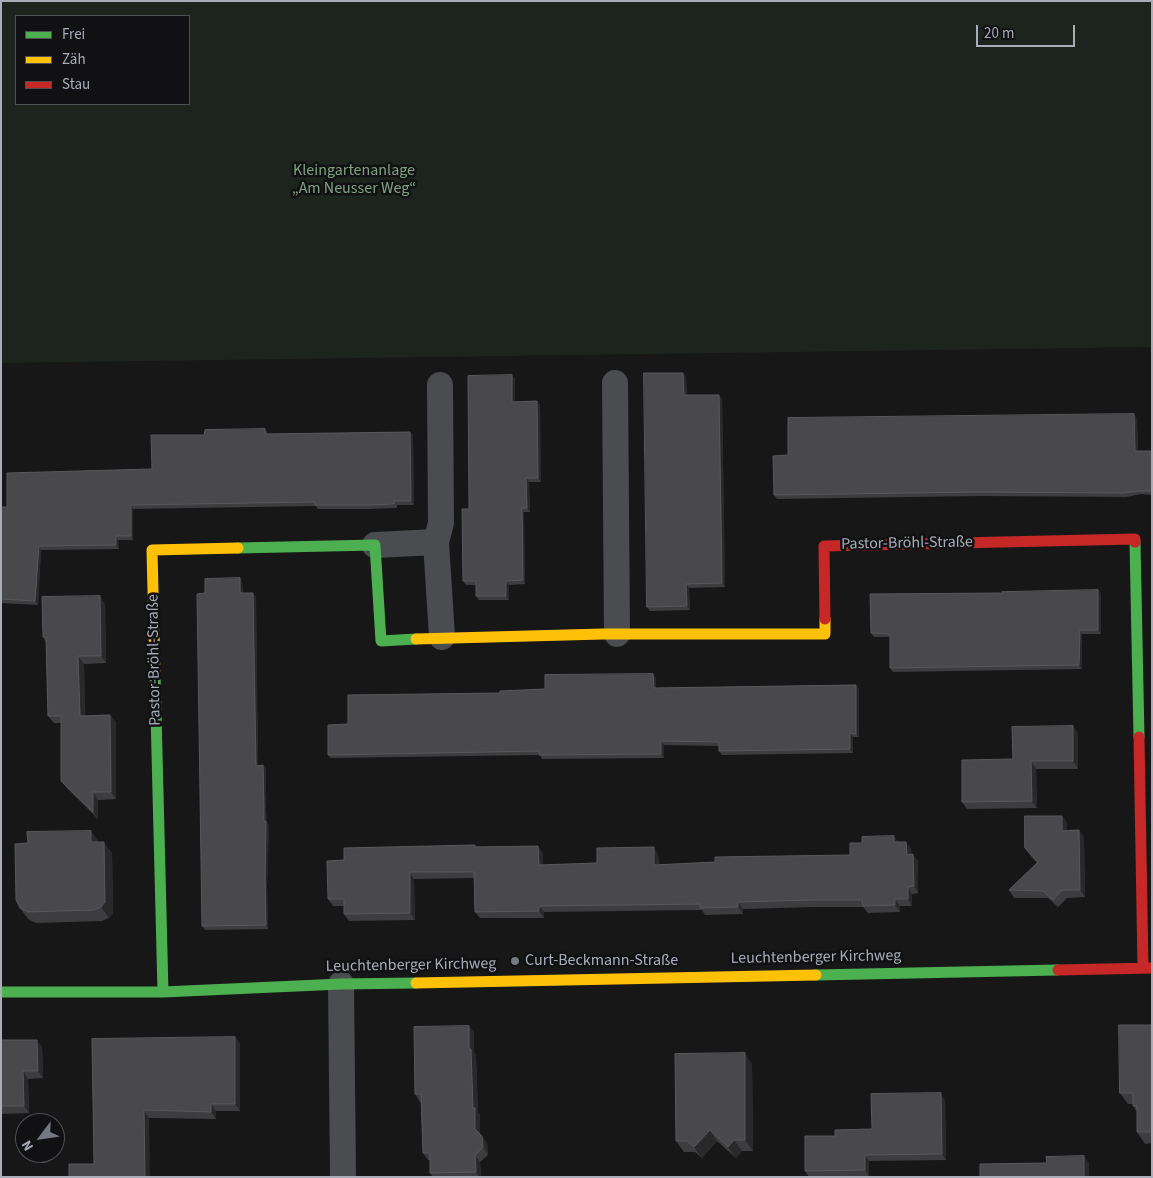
<!DOCTYPE html>
<html>
<head>
<meta charset="utf-8">
<style>
	body { margin:0 }
	#map { position:relative; width:1153px; height:1178px; overflow:hidden; background:#171717; font-family:"Source Sans 3",sans-serif }
	canvas { display:block }
	.frame { position:absolute; inset:0; border:2px solid #a8adb8; pointer-events:none }
	.legend { position:absolute; left:15px; top:15px; width:175px; height:90px; box-sizing:border-box; background:#111113; border:1px solid #4d4f55; margin:0; padding:6px 9px; list-style:none; font-size:15px; color:#a8adb8 }
	.legend li { display:flex; align-items:center; gap:10px; height:25px }
	.legend b { width:25px; border:1px solid #4d4f55 }
	.north { position:absolute; left:15px; top:1113px; width:50px; height:50px; box-sizing:border-box; background:#111113; border:1px solid #4d4f55; border-radius:50%; rotate:239deg; font-size:14px; font-weight:700; line-height:20px; text-align:center; color:#a8adb8 }
	.north::after { content:''; display:block; margin:auto; width:18px; height:22px; background:#757880; clip-path:polygon(50% 0,100% 100%,50% 72%,0 100%) }
	.scale { position:absolute; left:976px; top:25px; width:99px; height:22px; box-sizing:border-box; border:2px solid #a8adb8; border-top:0; padding-left:6px; font-size:15px; line-height:18px; white-space:nowrap; color:#a8adb8; -webkit-text-stroke:4px #111113; paint-order:stroke }
</style>
</head>
<body>
<div id="map">
<canvas width="1153" height="1178"></canvas>
<div class="frame"></div>
<ul class="legend">
<li><b style="height:6px;background:#4caf50"></b>Frei</li>
<li><b style="height:6px;background:#ffc107"></b>Zäh</li>
<li><b style="height:6px;background:#c62828"></b>Stau</li>
</ul>
<div class="north">N</div>
<div class="scale">20 m</div>
</div>
<script>
const ctx = document.querySelector('canvas').getContext('2d');
ctx.lineJoin = 'round';
function fill(path, color) { ctx.fillStyle = color; ctx.fill(path, 'evenodd'); }
function trace(path, color, width, dash) { ctx.strokeStyle = color; ctx.lineWidth = width; ctx.lineCap = dash ? 'butt' : 'round'; ctx.setLineDash(dash || []); ctx.stroke(path); }
function drawText(font, color, halo, rows, align = 'center') {
  ctx.font = font + ' "Source Sans 3",sans-serif'; ctx.lineWidth = 5; ctx.setLineDash([]); ctx.textBaseline = 'middle'; ctx.strokeStyle = halo; ctx.fillStyle = color; for (const [text, x, y, turn = 0] of rows) {
    ctx.save(); ctx.translate(x, y); ctx.rotate((+turn || 0) * Math.PI / 180); ctx.textAlign = isNaN(turn) ? turn : align; if (halo) ctx.strokeText(text, 0, 0); ctx.fillText(text, 0, 0); ctx.restore();
  }
}
fill(new Path2D(`
	M1,1H1152V347L1,363ZM16,16H189V104H16Z`), '#1d241e');
trace(new Path2D(`
	M615,383L617,634
	M436,542L441,523L440,385
	M375,545L436,542L442,637
	M341,984L343,1177`), '#4b4c50', 26);
trace(new Path2D(`
	M1135,542L1139,737
	M238,548L375,545L381,641L416,639
	M155,673L163,992
	M816,975L1058,970
	M1,992H163L341,984L416,983`), '#4caf50', 11);
trace(new Path2D(`
	M416,639L603,634H825V619
	M155,673L152,550L238,548
	M416,983L816,975`), '#ffc107', 11);
trace(new Path2D(`
	M825,619L824,546L1135,539V542
	M1139,737L1143,968
	M1058,970L1152,968`), '#c62828', 11);
fill(new Path2D(`
	M683,373L686,377L687,395H719L722,399L725,587L689,588L690,610L650,611L647,607Z
	M512,375L515,379V402L537,401L540,405L541,482H529L530,512H524L525,584L509,585V600H479L476,596V585H466L463,581L469,509Z
	M1137,418L1138,451H1152V495L1141,494L1126,497L980,496L777,499L774,495L788,455Z
	M265,429L268,434L410,432L413,435L414,505H397V508L370,509H318L316,506L133,509V540H118L119,549L41,550L38,605L1,603V507H7L152,469L204,435Z
	M242,582L243,593L256,597L258,765H263L266,769V813L267,822L269,825L267,885L268,929L205,930L202,926L205,593Z
	M1098,590L1101,594V634H1082V669L893,672L890,668V637H874L871,633Z
	M105,604L106,663L84,664L85,716L110,715L116,723V799L98,800V819L67,788L61,781V723H54L48,716L46,642L43,637Z
	M653,674L656,678V688L856,685L859,689V737H853V753L722,755L719,751V746L664,745V758L542,759L540,755L331,758L328,755L348,724L500,693L545,689Z
	M1073,726L1078,734V769H1036L1037,808L967,809L962,802L1013,759Z
	M1062,816L1067,823V831L1079,830L1084,838L1085,897L1067,898L1058,907L1048,898H1014L1009,890L1037,863L1030,855L1025,848Z
	M99,842L112,853L113,913L109,918L102,921L36,923L28,919L20,908Z
	M899,842H906L911,849V854L918,861V893L912,894V906H900V912L868,913L863,907H814L743,909V914L705,915L702,910L544,912V918H480L475,912L474,878L414,879L415,920L349,921L344,914V906H333L328,899L344,860L475,845L476,847L543,853V865L597,863L658,854L659,865L850,855Z
	M1152,1025V1143L1145,1144L1137,1132V1112L1133,1106V1104H1128L1120,1093Z
	M469,1026L474,1033V1052L476,1056L478,1112L480,1115V1134L487,1143L488,1155L480,1162L481,1177H433L430,1173V1160H428L423,1153L421,1102H420L415,1094Z
	M235,1037L240,1044V1111H216V1119L149,1118L94,1164L92,1039Z
	M1,1040L42,1047L43,1078L28,1079L29,1113L1,1114Z
	M752,1064L753,1151H742L736,1158L717,1141L702,1158L695,1152H684L676,1141Z
	M945,1100L946,1160L869,1161V1176L809,1177L805,1171L835,1136L872,1129Z`), '#3d3d3f');
fill(new Path2D(`
	M683,373L686,377L687,399L684,395Z
	M512,375L515,379V406L512,402Z
	M719,395L722,399L725,587L722,583Z
	M537,401L540,405L541,482L538,478Z
	M1134,414L1137,418L1138,455L1135,451Z
	M410,432L413,435L414,505L411,501Z
	M526,478L529,482L530,512L527,508Z
	M131,505L133,509V540L131,536Z
	M522,508L524,512L525,584L523,580Z
	M116,536L118,540L119,549L116,545Z
	M39,546L41,550L38,605L35,601Z
	M240,578L242,582L243,597L240,593Z
	M506,581L509,585V600L506,596Z
	M686,584L689,588L690,610L687,606Z
	M1098,590L1101,594V634L1098,630Z
	M253,593L256,597L258,769L256,766Z
	M100,596L105,604L106,663L101,656Z
	M1080,630L1082,634V669L1079,665Z
	M78,656L84,664L85,723L80,716Z
	M653,674L656,678V692L654,688Z
	M856,685L859,689V737L856,734Z
	M110,715L116,723V799L111,792Z
	M1073,726L1078,734V769L1073,761Z
	M850,733L853,737V753L850,749Z
	M661,741L664,745V758L661,754Z
	M1031,761L1036,769L1037,808L1032,801Z
	M263,765L266,769V813L267,822L269,825L267,885L268,929L266,925Z
	M93,792L98,800V819L93,812Z
	M1062,816L1067,823V838L1062,831Z
	M1079,830L1084,838L1085,897L1080,890Z
	M91,831L99,842H91Z
	M894,836L899,843L894,842Z
	M104,842L112,853L113,913L109,918L101,907Z
	M906,842L911,849L912,861L907,855Z
	M538,846L543,853V872L539,865Z
	M654,847L658,854L659,872L654,865Z
	M913,854L918,861V893L914,886Z
	M410,872L414,879L415,920L410,913Z
	M908,887L912,894V906L908,899Z
	M895,899L900,906V912L895,905Z
	M738,902L743,909V914L738,907Z
	M539,906L544,912V918L539,911Z
	M469,1026L474,1033V1052L476,1056L478,1112L480,1115V1136L475,1129L473,1108L469,1049Z
	M235,1037L240,1044V1111L235,1104Z
	M37,1040L42,1047L43,1078L38,1071Z
	M745,1053L752,1064L753,1151L745,1140Z
	M23,1071L28,1079L29,1113L24,1106Z
	M941,1093L945,1100L946,1160L942,1154Z
	M211,1104L216,1111V1119L211,1112Z
	M144,1110L149,1118L150,1177H145Z
	M710,1130L717,1141L702,1158L694,1147Z
	M482,1136L487,1143L488,1155L483,1147Z
	M734,1140L742,1151L736,1158L728,1147Z
	M475,1155L480,1162L481,1177H479L476,1172Z
	M865,1155L869,1161V1176L865,1170Z
	M1084,1156L1089,1163V1177H1084Z`), '#29292a');
const building = new Path2D(`
	M644,373H683L684,395H719L722,583L686,584L687,606L647,607Z
	M512,375V402L537,401L538,478H526L527,508H522L523,580L506,581V596H476V581H463L462,509H469L468,376Z
	M1134,414L1135,451H1152V491H1138L1123,493L977,492L774,495L773,456L788,455V418Z
	M265,429V434L410,432L411,501H394V504L367,505H315V502L131,505V536H116V545L39,546L35,601L1,599V507H7V473L152,469L151,435H204L205,430Z
	M240,578V593H253L256,766L263,765L264,809V821H266L265,881L266,925L202,926L197,594L205,593V579Z
	M1098,590V630H1080L1079,665L890,668V634L871,633L870,594L1003,593L1002,592Z
	M100,596L101,656H78L80,716L110,715L111,792H93V812L61,781V716H48L46,637H43L42,597Z
	M653,674L654,688L856,685V734L850,733V749L719,751V742L661,741V754L539,755V751L328,755V725L348,724V695L500,693V691L545,689V675Z
	M1073,726V761H1031L1032,801L962,802V760L1013,759L1012,727Z
	M1025,816H1062V831L1079,830L1080,890H1062L1053,900L1043,891L1009,890L1038,862L1025,848Z
	M91,831V842H104L105,902L101,907L94,910L28,912L20,908L16,900L15,844L28,843L27,832Z
	M894,836V842H906L907,855L913,854L914,886L908,887V899H895V905L863,906L862,900H810L738,902V907L700,908V904L539,906V911L475,912L474,872H410V913L344,914V899H328L327,861L344,860V848L475,845V847L538,846L539,865L597,863V848L654,847V865L715,862V857L850,855V843H862V837Z
	M1119,1025H1152V1132H1137V1106H1133V1093H1120Z
	M469,1026V1049H471L473,1108H475V1129L482,1136L483,1147L475,1155L476,1172L430,1173V1153H423L421,1094H415L414,1027Z
	M235,1037V1104H211V1112L144,1110L145,1177H69V1164H94L92,1039Z
	M1,1040H37L38,1071H23L24,1106H1Z
	M745,1053V1140H734L728,1147L710,1130L694,1147L687,1141H676L675,1054Z
	M941,1093L942,1154L865,1155V1170L805,1171V1136H835V1130L872,1129L871,1094Z
	M1084,1156V1177H980V1164L1047,1163L1046,1157Z`);
fill(building, '#49494c');
trace(building, '#58595d', 1);
for (const [x, y, r, color] of [
	[515,961,5,"#757880"]
]) { const dot = new Path2D(); dot.arc(x, y, r, 0, 2 * Math.PI); ctx.fillStyle = color; ctx.fill(dot); trace(dot, '#111113', 2); }
drawText('16px', '#7fa381', '#111113', [
	["Kleingartenanlage",354,171],
	["„Am Neusser Weg“",354,189]
]);
drawText('16px', '#a8adb8', '#111113', [
	["Pastor-Bröhl-Straße",907,544,-1],
	["Pastor-Bröhl-Straße",155,660,-91],
	["Leuchtenberger Kirchweg",816,958,-1],
	["Leuchtenberger Kirchweg",411,966,-1]
]);
drawText('16px', '#a8adb8', '#111113', [
	["Curt-Beckmann-Straße",525,961]
], 'left');
</script>
</body>
</html>
